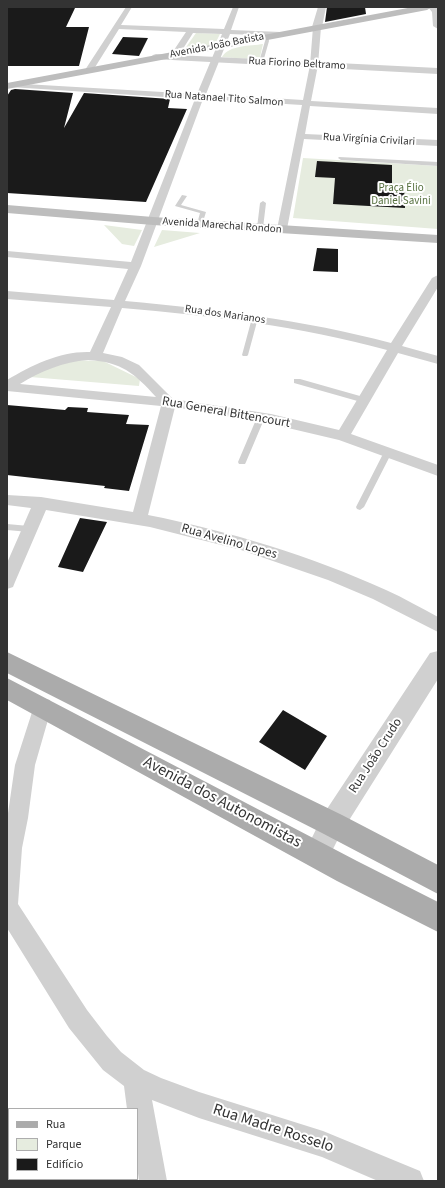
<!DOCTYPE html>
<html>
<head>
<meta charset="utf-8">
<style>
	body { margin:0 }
	#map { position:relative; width:445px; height:1188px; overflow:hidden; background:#fff; font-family:"Source Sans 3",sans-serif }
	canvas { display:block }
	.frame { position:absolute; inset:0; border:8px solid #333; pointer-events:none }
	.legend { position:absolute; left:8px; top:1108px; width:130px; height:72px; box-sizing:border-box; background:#fff; border:1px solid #adadad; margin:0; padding:5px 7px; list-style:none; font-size:12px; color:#333 }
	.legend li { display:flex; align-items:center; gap:8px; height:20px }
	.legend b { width:20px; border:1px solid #adadad }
</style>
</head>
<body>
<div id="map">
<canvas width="445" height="1188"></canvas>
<div class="frame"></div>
<ul class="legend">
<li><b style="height:5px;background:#ababab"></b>Rua</li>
<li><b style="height:11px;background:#e6ecdf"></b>Parque</li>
<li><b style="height:11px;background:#1a1a1a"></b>Edifício</li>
</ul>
</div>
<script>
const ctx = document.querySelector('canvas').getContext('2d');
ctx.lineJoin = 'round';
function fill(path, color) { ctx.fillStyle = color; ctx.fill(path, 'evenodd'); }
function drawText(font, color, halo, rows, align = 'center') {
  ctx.font = font + ' "Source Sans 3",sans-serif'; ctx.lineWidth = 4; ctx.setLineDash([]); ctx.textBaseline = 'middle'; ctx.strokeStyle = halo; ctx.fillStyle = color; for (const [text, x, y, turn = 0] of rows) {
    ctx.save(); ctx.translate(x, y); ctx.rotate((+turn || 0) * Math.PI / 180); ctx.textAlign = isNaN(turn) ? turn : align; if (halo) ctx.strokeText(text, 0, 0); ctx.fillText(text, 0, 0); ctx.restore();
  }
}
fill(new Path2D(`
	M196,33L220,34L215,44L184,50Z
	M263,44L260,57L249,59L222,57C229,45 250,46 263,44Z
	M303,158L438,166V229L293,218Z
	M104,225L142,230L134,246L122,244Z
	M162,230L200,233L154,247Z
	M65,360L103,361L140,379L139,386L30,377Z`), '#e6ecdf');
fill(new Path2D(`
	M327,7H365L366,14L325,22Z
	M7,8H75L66,27H89L79,66H7Z
	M123,37L148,38L139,56L112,54Z
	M15,89L73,93L64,128L84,93L170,99L168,108L187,109L146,202L7,193V96L11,90Z
	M317,161L392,165V185H404L405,208L333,204L335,178L315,177Z
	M317,248L338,249V272L313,271Z
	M7,405L65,410L68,407L88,408L87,412L129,415L126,424L149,425L129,491L104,488L105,486L7,475Z
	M80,518L107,522L83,572L58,567Z
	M283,710L327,736L305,770L259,742Z`), '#1a1a1a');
fill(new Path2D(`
	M266,35L268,36L269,41L263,62L261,63L259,62L265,41L264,36Z
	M339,157L438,162V166L341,160L338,158Z
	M182,195L187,196L181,205L206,212L202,225L197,224L200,213L175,206Z
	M263,201L266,203L263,228L260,230L257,228L260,203Z
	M255,316L258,318L248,355L247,356H243L242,355L252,318Z
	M294,379H300L367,398L368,400L367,402H361L294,383Z
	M258,415H261L265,417L246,462L245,464H239L238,462Z
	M388,449L392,452L364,507L360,510L357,509L356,507L384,452Z
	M7,524L29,526L33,529L29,532L7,530Z`), '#d0d0d0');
fill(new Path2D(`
	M126,7H132L121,25L224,29L233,7H239L231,30L281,32L282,34L278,36L230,34L206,94L303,100L310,65L313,27L317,25L321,27L318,65L311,101L438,108V114L310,106L305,134L438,140V146L304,139L287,229L282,232L277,229L302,105L203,99L141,266L125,301C215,309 304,320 391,343L432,278L438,275V287L402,346L438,356V364L398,353L351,434L438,465V476L339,440L271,424L175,407L148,515C229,531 311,556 386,590C404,598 421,608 438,617V632L373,599L328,580L241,550L150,527L46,510L15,582L13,587L7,589V563L31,508L7,505V495L41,497L133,512L161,406L7,391V380C32,365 61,351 90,352L111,307L7,299V291L114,300L128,269L7,257V251L131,262L195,99L10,87H7V83L197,94L222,34L193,33L179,55H176L172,53L186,32L119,29L92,72H86L85,70ZM122,308C212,316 300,326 387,350L339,430L271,414L173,399L139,365L122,357L103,353ZM88,360C122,362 134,373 156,397L20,384C41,371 63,362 88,360Z
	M43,698L50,700L52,706L35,765L28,818L22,848L18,904L87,1010L107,1036L121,1052L144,1070L161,1078L199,1092L323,1131L420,1171L424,1181H378L322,1157L199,1118L152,1100L167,1181H139L137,1166V1109H127L124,1086L103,1070L69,1028L7,928V820L15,765L34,706L36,700Z`), '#d0d0d0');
fill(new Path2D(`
	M318,7H326L322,27L317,30L312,27Z
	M428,7L438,8V29L433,26L432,12Z
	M156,54L438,68V74L153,59L151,57L153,55Z
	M438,651V679L341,833L326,863L317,867L308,863L304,854L323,815L430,653Z`), '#d0d0d0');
fill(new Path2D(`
	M413,7H432L427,10L7,89V83Z
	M7,205L153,217L438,235V243L153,225L7,213Z`), '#bdbdbd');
fill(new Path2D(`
	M7,652L342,815L438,865V894L322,833L7,673Z
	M7,678L357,861L438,902V932L337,881L7,700Z`), '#ababab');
drawText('11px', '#333', '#fff', [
	["Avenida João Batista",217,46,-11],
	["Rua Fiorino Beltramo",297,64,3],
	["Rua Natanael Tito Salmon",224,99,4],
	["Rua Virgínia Crivilari",369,140,3],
	["Avenida Marechal Rondon",222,226,4],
	["Rua dos Marianos",225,315,8]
]);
drawText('11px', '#56703f', '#fff', [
	["Praça Élio",401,189],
	["Daniel Savini",401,202]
]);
drawText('13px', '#333', '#fff', [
	["Rua General Bittencourt",226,413,10],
	["Rua Avelino Lopes",229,542,16],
	["Rua João Crudo",376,756,-57]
]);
drawText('16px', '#333', '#fff', [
	["Avenida dos Autonomistas",222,803,28],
	["Rua Madre Rosselo",273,1129,18]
]);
</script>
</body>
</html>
